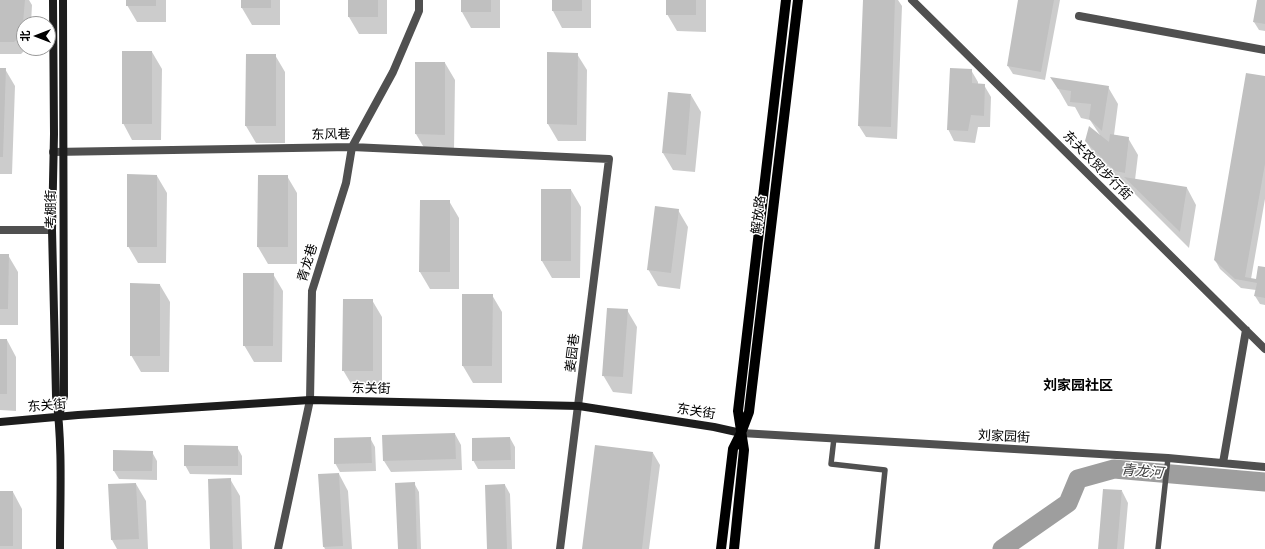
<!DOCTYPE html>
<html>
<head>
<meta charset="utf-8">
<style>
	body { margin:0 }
	#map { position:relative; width:1265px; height:549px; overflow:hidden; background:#fff; font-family:Arial,"Noto Sans SC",sans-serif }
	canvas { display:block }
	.north { position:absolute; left:16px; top:16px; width:40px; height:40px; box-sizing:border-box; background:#fff; border:1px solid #999; border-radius:50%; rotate:270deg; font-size:11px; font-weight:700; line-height:16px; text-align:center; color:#000 }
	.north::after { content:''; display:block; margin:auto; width:14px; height:18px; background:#000; clip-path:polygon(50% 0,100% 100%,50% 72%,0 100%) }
</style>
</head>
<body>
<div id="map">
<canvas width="1265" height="549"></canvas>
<div class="north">北</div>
</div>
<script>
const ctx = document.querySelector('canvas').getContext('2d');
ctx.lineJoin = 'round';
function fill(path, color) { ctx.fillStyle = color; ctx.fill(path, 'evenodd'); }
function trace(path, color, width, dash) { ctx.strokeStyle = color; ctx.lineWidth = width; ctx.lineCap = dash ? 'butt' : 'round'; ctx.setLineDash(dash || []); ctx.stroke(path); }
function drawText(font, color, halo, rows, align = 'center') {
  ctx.font = font + ' Arial,"Noto Sans SC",sans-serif'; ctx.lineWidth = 3; ctx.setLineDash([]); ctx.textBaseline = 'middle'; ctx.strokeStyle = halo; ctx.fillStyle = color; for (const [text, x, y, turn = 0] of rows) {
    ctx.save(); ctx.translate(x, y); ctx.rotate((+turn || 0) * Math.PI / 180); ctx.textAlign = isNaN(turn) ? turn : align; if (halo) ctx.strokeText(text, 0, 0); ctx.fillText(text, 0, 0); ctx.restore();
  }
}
fill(new Path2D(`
	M0,0H29L32,5L31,24H24V48H27L21,54H0Z
	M127,0H166V22H137L127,5Z
	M242,0H280V25H252L242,8Z
	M349,0H387V34H359L349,17Z
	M462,0H500V28H471L462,12Z
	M553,0H591V28H562L553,11Z
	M667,0H706V32L677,31L667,14Z
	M864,0H898L902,6L897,139L866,137L859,126Z
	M1019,0H1060L1045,80L1013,74L1008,66Z
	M1258,0H1265V31L1259,30L1254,22Z
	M152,52L162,69L161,140H132L123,123Z
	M548,53L577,54L587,70L586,141H558L548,124Z
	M275,55L285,72V143H256L246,126Z
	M416,63H445L455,80L454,151H426L416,134Z
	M0,69H5L15,86L12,174H0Z
	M971,70L978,82V85H984L991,97L990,127H978L975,143L954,141L948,129Z
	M1265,77V199L1251,279L1257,280L1265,268V305L1260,304L1255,296L1256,290L1241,288L1220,269L1215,260Z
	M1052,78L1108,87L1118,104L1114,135L1128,138L1138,155L1135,180L1187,188L1196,205L1189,248L1135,194L1132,189L1126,187L1096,158L1086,141L1100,135L1090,120L1081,118L1075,107L1068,106Z
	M691,95L701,112L695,172L673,170L663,153Z
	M157,176L167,193L166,263H138L128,246Z
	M287,176L297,193V264H268L258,247Z
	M571,190L581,207L580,278H552L542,261Z
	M449,201L459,218V289H430L420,272Z
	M678,210L688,227L680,289L658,286L648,269Z
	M0,255H8L18,272V325H0Z
	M273,274L283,291L282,362H254L244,345Z
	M160,285L170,302L169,372H141L131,355Z
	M492,295L502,312V383H473L463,366Z
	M372,300L382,317V388L353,387L343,370Z
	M627,310L637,327L632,394L613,392L603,375Z
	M0,340H7L16,357V411L0,410Z
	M455,434L461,445L462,470L391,472L384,461Z
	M370,438L375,447L376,471L340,472L335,463Z
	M510,438L515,447V469H478L473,460Z
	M237,447L242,456V475L190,474L185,465Z
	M152,452L157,461V480L119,479L114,471Z
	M653,453L660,465L649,549H583Z
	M339,474L348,491L352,549H325L324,547L319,475Z
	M230,479L240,496L242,549H211Z
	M414,483L419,492L421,549H399Z
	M136,484L146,501L148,549H117L112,540Z
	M505,485L510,494L512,549H488Z
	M1122,491L1128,503L1124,549H1099Z
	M0,492H13L22,509V549H0Z`), '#0003');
trace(new Path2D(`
	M1002,549L1068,503L1078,479L1114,469L1265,482`), '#9e9e9e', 19);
fill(new Path2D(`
	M0,0H25L22,35L14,42H0Z
	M126,0H156V6H126Z
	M241,0H271V8H241Z
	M348,0H378V17H348Z
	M461,0H491V12H461Z
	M552,0H582V11H552Z
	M666,0H696V15H666Z
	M863,0H895L891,127L858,126Z
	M1018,0H1054L1041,72L1007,66Z
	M1257,0H1265V24L1253,22Z
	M122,51H152V124H122Z
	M547,52L578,53L577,125L547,124Z
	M246,54H276V126H245Z
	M415,62H445V135L415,134Z
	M0,68H6L3,157H0Z
	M950,68L972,69V83L985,84L984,116L971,115L968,131L947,130Z
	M1246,73L1265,76V164L1245,277L1256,279L1258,266L1265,267V298L1254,296L1257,283L1235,279L1214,260Z
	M1050,77L1109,86L1102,131L1089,119L1091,104L1070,102L1071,91L1058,89Z
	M668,92L691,94L686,155L662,153Z
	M1089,126L1109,142L1110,134L1129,137L1125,173L1115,171L1085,141Z
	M127,174L157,175V247H127Z
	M258,175H288V247H257Z
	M1124,177L1187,187L1180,232Z
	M541,189H571V261H541Z
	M420,200H450V272H419Z
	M655,206L679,209L671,273L647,270Z
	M0,254H9L8,309H0Z
	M243,273H274L273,346H243Z
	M130,283L160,284V356H130Z
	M462,294H493L492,366H462Z
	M343,299H373V371H342Z
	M607,308L628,309L623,377L602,376Z
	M0,339H7V394H0Z
	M455,433L456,459L383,461L382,435Z
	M371,437L372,463L334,464V438Z
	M510,437L511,460L472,461V438Z
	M184,445L238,446V466H184Z
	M595,445L653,452L642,549H582Z
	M113,450L153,451L152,471H113Z
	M339,473L343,546L323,547L318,474Z
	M231,478L233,549H210L208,479Z
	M415,482L417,549H398L395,483Z
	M136,483L139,539L111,540L108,484Z
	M505,484L507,549H487L485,485Z
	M1103,489L1122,490L1117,549H1098Z
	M0,491H13V546H0Z`), '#c0c0c0');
trace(new Path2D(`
	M834,438L831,464L885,470L877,549
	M1158,549L1168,458`), '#505050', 5.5);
trace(new Path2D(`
	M912,0L1265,349
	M1079,16L1265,50
	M53,152L352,147L609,159L560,549
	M0,230H52
	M741,433L1168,458L1265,467
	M1223,463L1246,330
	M278,549L310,400L312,291L346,183L352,147L393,72L419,11V0`), '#505050', 8);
trace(new Path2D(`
	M53,0L54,134L52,230L56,396C63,447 60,498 60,549
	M60,412L64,396L63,0
	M0,422L78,415L310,400L579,406L714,427L741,433`), '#1d1d1d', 8);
trace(new Path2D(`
	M721,549L733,449L741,433L749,412L798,0
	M734,549L744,450L738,411L786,0`), '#000', 10);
drawText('13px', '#000', '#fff', [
	["东风巷",331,135,-1],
	["东关农贸步行街",1097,166,45],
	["考棚街",51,209,-90],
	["解放路",759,215,-83],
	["青龙巷",308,263,-73],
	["姜园巷",573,353,-83],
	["东关街",371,389,1],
	["东关街",47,406,-5],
	["东关街",696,412,9],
	["刘家园街",1004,437,3]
]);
drawText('bold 14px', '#000', '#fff', [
	["刘家园社区",1078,386]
]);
drawText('italic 14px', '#3f3f3f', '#fff', [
	["青龙河",1142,472,5]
]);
</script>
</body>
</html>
